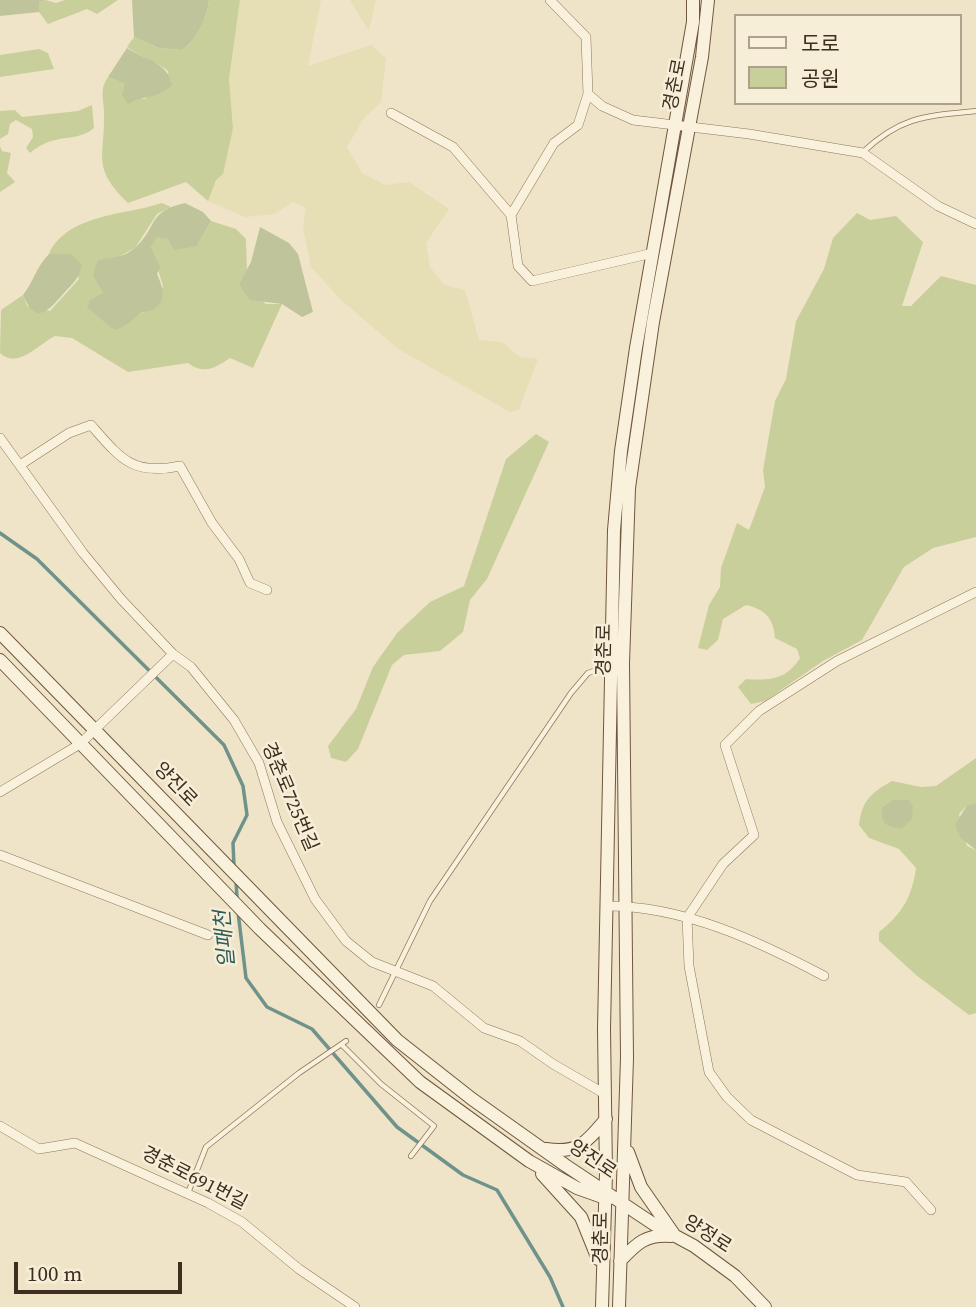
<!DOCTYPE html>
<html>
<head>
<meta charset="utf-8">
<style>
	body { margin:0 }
	#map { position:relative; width:976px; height:1307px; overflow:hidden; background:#f0e4c8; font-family:"Source Serif 4","Noto Sans KR",serif }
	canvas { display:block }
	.legend { position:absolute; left:734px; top:14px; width:228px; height:91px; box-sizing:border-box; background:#f7eed8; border:2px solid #ada18e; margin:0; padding:9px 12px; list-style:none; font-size:21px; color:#3d2e20 }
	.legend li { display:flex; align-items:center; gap:14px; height:35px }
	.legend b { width:35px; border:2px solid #ada18e }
	.scale { position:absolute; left:14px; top:1262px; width:168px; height:32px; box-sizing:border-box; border:4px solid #3d2e20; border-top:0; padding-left:9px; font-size:21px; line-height:24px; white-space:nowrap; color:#3d2e20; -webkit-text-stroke:5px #f7eed8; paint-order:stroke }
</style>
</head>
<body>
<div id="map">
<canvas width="976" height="1307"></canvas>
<ul class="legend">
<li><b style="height:9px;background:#faf1dc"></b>도로</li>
<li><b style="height:19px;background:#c9cf9b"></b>공원</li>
</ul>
<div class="scale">100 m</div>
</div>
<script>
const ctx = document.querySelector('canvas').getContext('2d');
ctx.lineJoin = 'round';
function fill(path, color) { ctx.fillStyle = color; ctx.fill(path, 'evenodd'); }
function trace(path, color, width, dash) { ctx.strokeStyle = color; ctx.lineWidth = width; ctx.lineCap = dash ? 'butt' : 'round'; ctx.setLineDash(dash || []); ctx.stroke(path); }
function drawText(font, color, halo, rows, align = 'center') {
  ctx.font = font + ' "Source Serif 4","Noto Sans KR",serif'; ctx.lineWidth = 5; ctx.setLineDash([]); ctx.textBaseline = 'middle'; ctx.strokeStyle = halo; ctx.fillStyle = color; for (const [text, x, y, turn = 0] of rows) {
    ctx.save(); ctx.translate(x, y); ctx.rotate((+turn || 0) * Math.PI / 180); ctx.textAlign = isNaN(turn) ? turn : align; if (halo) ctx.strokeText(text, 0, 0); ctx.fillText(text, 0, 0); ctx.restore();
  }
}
fill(new Path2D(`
	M240,0H321L308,66L371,45L386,58L381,102L364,118L347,147L362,173L385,185L409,182L449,209L426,243L430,267L444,285L465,290L479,340L502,342L520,357L538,359L519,410L510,412L398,349L341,300L311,267L303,227L306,208L293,202L274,214L245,217L208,201L233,128L229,79Z
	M350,0H376L369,31Z`), '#e6deb5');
fill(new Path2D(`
	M46,0L56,3L65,0H118L97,14L87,9L48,24L39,12V2Z
	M209,0H240L229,79L233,128L223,174L216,180L208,201L186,182L128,203C91,167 105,158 104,113C104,98 99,90 108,77L125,84L137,98L145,99L169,72C156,60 141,58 127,47L134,37L159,48L182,50C197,40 207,18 209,0Z
	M39,49L48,53L54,69L0,77V55Z
	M92,105L94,128C75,144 56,131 30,153L26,148L33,137L32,129L16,120L10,124L8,134L0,139V111L15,110L22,117L78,111Z
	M0,146L2,151L11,153L7,173L15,182L0,192Z
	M162,203L171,207L157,214L135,248L120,256L99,285L103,293L139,314L156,308L163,286L151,247L157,236L197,246L211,221L236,229L246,239L247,270L239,284L266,304H282L253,368L230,358C215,368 204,375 188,363L128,372L72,338L55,336C39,344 17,370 0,353L1,310L23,295L27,306L50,311L79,279L71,254H49C67,214 126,215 162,203Z
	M857,213L870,220L896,216L923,242L902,306H911L941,276L976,285V537L933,548L904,567L862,640L823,661L765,701L751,704L738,687L746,679C770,681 787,679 800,658L797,649L775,638C774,619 765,609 746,605L723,619L718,640L707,650L698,648L709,605L720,587L721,568L737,523L749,530L765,487L763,470L775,401L786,379L796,321L824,269L833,238Z
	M536,434L549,442L487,579L470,600L463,632L440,651L404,655L392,665L358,749L346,762L331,758L328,746L356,709L373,667L397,633L430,602L464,586L506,459Z
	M976,758V803L967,805L959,814L967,846L976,850V1013L969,1015L916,975L879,941V932C902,914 912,897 916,868L899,849L869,838L859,825C862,800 871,793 892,781L921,787L936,786Z`), '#c9cf9b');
fill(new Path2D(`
	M0,0H46L39,2V12L0,16Z
	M132,0H209C207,18 197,40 182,50L159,48L134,37Z
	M127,48C146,61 166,60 172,85C158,99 143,95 128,104L122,95L125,84L108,77Z
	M185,203L203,212L211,221L197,246L174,250L168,239L157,237L151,247L160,267L157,274C162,285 168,301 154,309C149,312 142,311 138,315C130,322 126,326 115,330C104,323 98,315 87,308L90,300L103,293L93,275L98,260C111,258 126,257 136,247C158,226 147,212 185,203Z
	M260,227L289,243L298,254L313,312L302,317L282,304L250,300L239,284L251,262Z
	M49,254H71L82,265C79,279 73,283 64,293C49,310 36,327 23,295C34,281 36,267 49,254Z
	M893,800H909L913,807L912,819L902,828C888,828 880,824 882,808Z
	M976,803V850L961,838L955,825L967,805Z`), '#bfc49a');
trace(new Path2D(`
	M0,533L37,559L224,745L243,786L247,815L233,843L234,866
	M236,881L237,898
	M238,912L246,978L267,1007L312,1029L397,1127L463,1175L497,1190L550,1277L563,1307`), '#6f938a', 3.5);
const lane = new Path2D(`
	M863,152C902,116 926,116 976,111
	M379,1005L430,901L571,693L588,673L609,666
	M342,1045L381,1084L434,1126L411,1156
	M188,1193L206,1147L299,1073L346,1041`);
const street = new Path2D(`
	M550,0L586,37L588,94L602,106L633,120L749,134L863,153L938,206L976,224
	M391,113L453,147L511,215L518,266L532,281L653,253
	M511,215L554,143L578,125L588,94
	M0,438L83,553L121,599L173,654L191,667L234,720L259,763L277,822L315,899L346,941L372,962L433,986L484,1028L520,1041L553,1064L605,1094
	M20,465L69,433L91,425C120,458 132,476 180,466L212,523L239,559L250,583L267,590
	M0,792L80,744L173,654
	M0,855L208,935
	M607,906C684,906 758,941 824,976
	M0,1126L39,1149L75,1143L208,1203L242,1222L299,1269L355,1307
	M931,1210L906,1182L857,1175L751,1120L727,1097L709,1072L689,966L687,918L723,864L754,835L725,745L759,711L837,661L976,592`);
const secondary = new Path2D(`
	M0,633L397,1040L472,1099L565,1165L655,1225L694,1246L735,1276L765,1307
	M0,660L260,929L420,1082L529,1161L577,1188L608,1199
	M546,1149C578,1154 586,1143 606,1119
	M628,1152L641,1187L673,1233
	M542,1174L581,1217L598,1259
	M620,1261C637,1243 646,1234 671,1236
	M602,1307L606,1173L604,1029L614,530L621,451L636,348L693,22V0
	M619,1307L627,1058L623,663L629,488L653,322L702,57L708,0`);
trace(lane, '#8d765c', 6);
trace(street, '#8d765c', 10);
trace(secondary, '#6f573f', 14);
trace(lane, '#faf1dc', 4.5);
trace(street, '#faf1dc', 9);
trace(secondary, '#faf1dc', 12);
drawText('19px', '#3d2e20', '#f7eed8', [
	["경춘로",676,85,-79],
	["경춘로",605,650,-89],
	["양진로",175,785,46],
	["경춘로725번길",289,797,67],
	["양진로",592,1160,34],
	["경춘로691번길",194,1179,27],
	["양정로",707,1235,33],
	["경춘로",602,1238,-89]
]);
drawText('italic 21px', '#2f5d5a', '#f7eed8', [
	["일패천",226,939,-95]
]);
</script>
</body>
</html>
